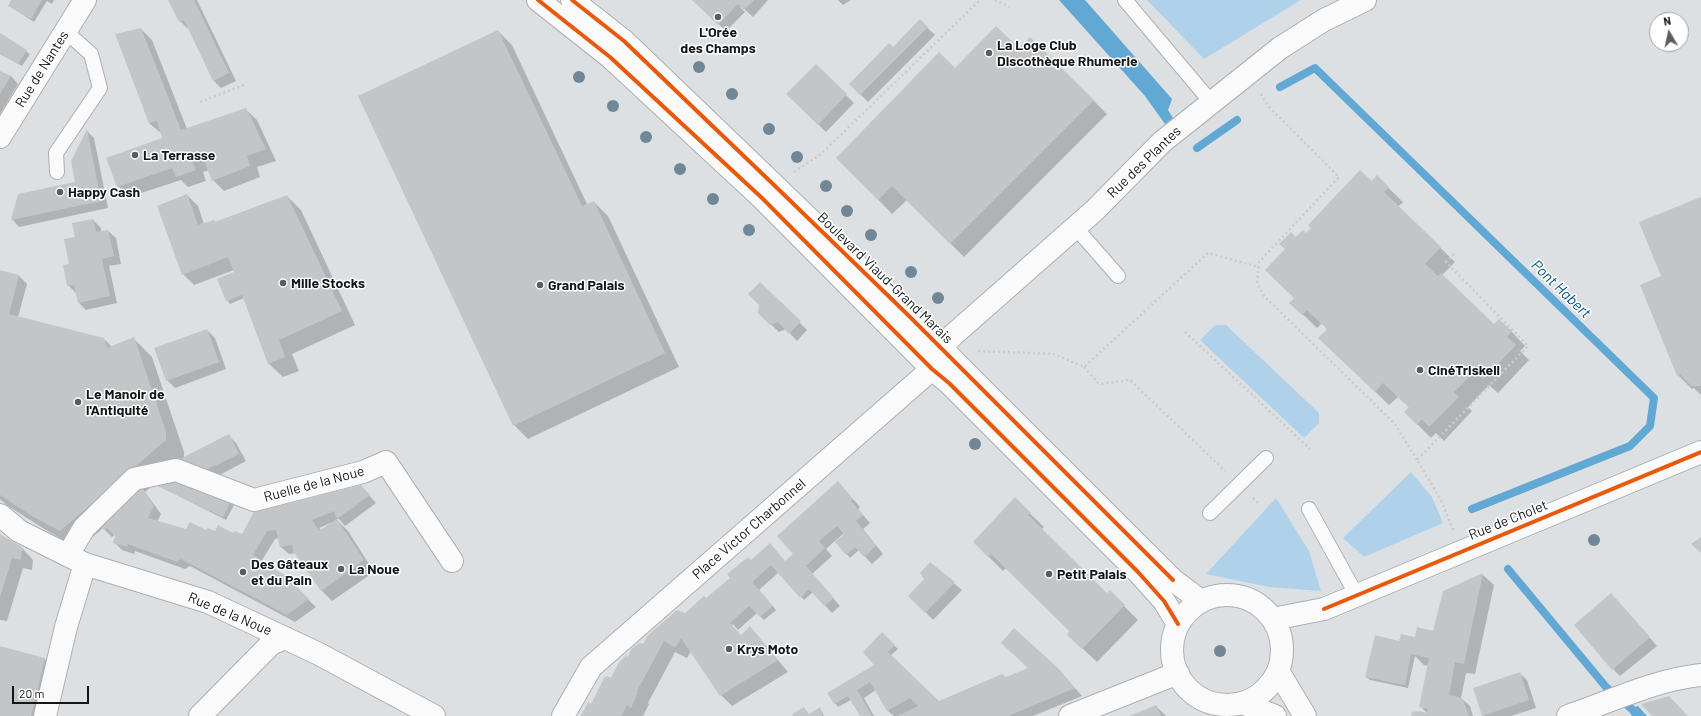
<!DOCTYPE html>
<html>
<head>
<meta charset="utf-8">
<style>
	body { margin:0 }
	#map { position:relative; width:1701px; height:716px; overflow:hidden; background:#dde0e3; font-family:Barlow,sans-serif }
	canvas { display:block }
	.north { position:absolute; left:1649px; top:12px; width:40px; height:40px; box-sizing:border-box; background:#fff; border:1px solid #a1a2a2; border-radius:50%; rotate:351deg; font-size:11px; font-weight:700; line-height:16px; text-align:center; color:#141617 }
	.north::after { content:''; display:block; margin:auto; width:14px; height:18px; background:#5a5d5e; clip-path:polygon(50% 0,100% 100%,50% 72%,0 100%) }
	.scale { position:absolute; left:12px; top:686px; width:77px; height:18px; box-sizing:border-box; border:2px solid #141617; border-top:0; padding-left:5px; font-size:12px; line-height:14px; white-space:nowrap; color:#141617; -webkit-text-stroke:3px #fff; paint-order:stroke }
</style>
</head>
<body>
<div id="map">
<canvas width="1701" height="716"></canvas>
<div class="north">N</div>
<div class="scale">20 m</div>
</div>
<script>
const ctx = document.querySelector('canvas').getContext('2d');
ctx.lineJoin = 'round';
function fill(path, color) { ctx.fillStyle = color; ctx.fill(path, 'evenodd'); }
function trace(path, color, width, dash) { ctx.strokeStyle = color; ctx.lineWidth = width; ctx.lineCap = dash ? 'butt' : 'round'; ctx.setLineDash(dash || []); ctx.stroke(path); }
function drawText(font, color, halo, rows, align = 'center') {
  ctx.font = font + ' Barlow,sans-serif'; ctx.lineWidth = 3; ctx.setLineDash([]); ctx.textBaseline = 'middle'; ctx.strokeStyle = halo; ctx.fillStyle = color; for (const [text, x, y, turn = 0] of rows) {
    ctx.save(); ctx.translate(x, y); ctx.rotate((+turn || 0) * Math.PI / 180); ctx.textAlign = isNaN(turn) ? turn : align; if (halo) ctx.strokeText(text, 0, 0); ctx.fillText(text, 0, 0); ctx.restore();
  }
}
fill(new Path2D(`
	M1147,0H1301L1204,59Z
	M1215,325H1226L1319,413V423L1304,438L1200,340Z
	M1411,472L1432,497L1443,523L1364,557L1343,538Z
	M1276,498L1309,551L1321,591L1269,587L1206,574Z`), '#b0d1ea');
fill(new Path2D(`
	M1059,0H1085L1172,99L1168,110L1173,118L1165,124L1145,96Z
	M1638,706L1647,716H1632L1628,710Z`), '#61a8d4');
fill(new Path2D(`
	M13,0H54L52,4L47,1L34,22L9,6Z
	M169,0H197L236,81L221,88L214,81L189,28L188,29L180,21Z
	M693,0H768L753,17L741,6L740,7L745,12L726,31Z
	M838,0H851L843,5Z
	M920,21L935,35L868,102L850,84L893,48Z
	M141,29L152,40L187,129L245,109L257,120L276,161L257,167L260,177L224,191L213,180L209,170L203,172L206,181L188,187L181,180L129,197L118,186L164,138L162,134L149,123L117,35Z
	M498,31L512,45L587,204L594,202L608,216L679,367L528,439L514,425Z
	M0,34L30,54L22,66L0,54Z
	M1019,50L1093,100L1107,114L964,257L907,200L892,214L838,158L955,69Z
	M816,66L854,103L826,132L787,94Z
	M0,73L11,76L18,84L0,114Z
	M87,131L94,138L108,208L19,227L12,219L76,183Z
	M1377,177L1403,202L1398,207L1455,262L1442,275L1494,326L1511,331L1525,346L1520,351L1529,360L1498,393L1489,385L1468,407L1472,411L1444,441L1436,433L1431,438L1405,412L1410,408L1398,397L1389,405L1334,352L1329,330L1322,323L1317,328L1291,303L1295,298L1296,238L1307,234Z
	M187,195L198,206L204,224L214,221L216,223L287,196L301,210L355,325L292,354L299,371L283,377L268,363L244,298L230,304L227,300L235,273L234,270L194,285L183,274Z
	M1701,198V395L1694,388L1692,389L1678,375L1663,277Z
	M93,220L101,228V232L108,231L116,238L121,264L109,266L117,303L86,310L79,303L76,293L68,285L70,265L76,238Z
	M0,271L19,276L27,284L18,317L104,339L112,347L133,338L152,357L184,452V458L228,435L236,443L246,461L214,478L181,462L145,492L161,514L157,522L186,530L242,536L361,486L376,503L345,526L339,519H336L348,531L374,572L332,601L321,590L296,553L289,554L281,547L279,538L275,539L261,562L282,575L316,607L295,622L190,566L185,569L135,551L134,554L122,550L114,542L116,536L115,534L112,537L103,528L79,549L46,530L8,506L0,499ZM333,522L322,531L319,528Z
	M760,283L807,330L797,341L786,329L779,332L759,313Z
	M207,330L215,338L226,369L175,388L167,380Z
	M155,484L231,502L234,505L226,520Z
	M845,490L860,507L858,509L870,523L863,529L883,554L872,564L859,550L850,558L837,542L846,535L844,533L826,549L832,556L812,574L840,606L832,613L813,592L804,600L779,572L759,590L776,610L764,620L757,613L738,630L733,624L731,626L741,636L750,627L788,672L732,706L721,695L691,651L687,658L675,652L648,703L649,704L643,716H582L629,658L643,646L706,600L751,562H786L795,554Z
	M1015,499L1044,527L1041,530L1107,595L1110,592L1138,620L1097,662L1068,635L1071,632L1006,568L1003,571L974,542Z
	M0,535L22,548L33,560L32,570L23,568L7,621L0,620Z
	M930,564L962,590L933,620L910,596L925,579Z
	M1483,575L1494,585L1475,674L1466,673L1461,698L1470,706L1473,716H1412L1428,714L1420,706L1428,666L1424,665L1415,656L1408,688L1370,680L1366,677L1400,642L1434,632Z
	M1611,594L1657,646L1620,676L1613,669Z
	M882,634L898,649L890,656L938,702L1005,678L1059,670L1082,696L1033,716H894L888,711L876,690L864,698L874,716H861L851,700L838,707L835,703L875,666Z
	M0,647L45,659L56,670L45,716H0Z
	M1519,673L1527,680L1536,708L1511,716H1483Z
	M1156,706L1166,716H1131Z
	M820,708L824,716H795L809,715Z`), '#0003');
trace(new Path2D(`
	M1280,87L1315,68L1654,398L1650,426L1630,446L1472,509
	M1197,148L1237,120
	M1508,569L1606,687L1640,716`), '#61a8d4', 8);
fill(new Path2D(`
	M11,0H42L31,19L8,6Z
	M168,0H194L229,73L213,81L184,20L179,22Z
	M692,0H754L744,10L738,4L718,25Z
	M920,19L928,27L860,95L849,84L889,43L893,47Z
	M996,26L1019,48L1030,37L1094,100L950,244L892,186L878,200L836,158L939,52L955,68Z
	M141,28L181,130L246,108L266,149L247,156L250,166L212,181L203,157L192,161L196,170L176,177L172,168L117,187L106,158L162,138L157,121L149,123L115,34Z
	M498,30L582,206L594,201L665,353L513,426L358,96Z
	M0,33L27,50L18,64L0,53Z
	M816,64L847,94L818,125L786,94Z
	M0,71L11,76L0,94Z
	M87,129L101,201L11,220L18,194L75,182L71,161Z
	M1360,170L1372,181L1377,175L1389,187L1384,192L1441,247L1425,264L1438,276L1441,273L1494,324L1499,319L1512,331L1507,337L1516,345L1483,379L1475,371L1454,392L1459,397L1429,427L1422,419L1417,425L1404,412L1409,407L1383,383L1375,392L1318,338L1327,329L1307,310L1302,315L1289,303L1294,298L1265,270L1285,249L1279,244L1291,232L1296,237L1303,230L1306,233L1311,228L1308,225Z
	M187,194L198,225L214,220L215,222L287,195L342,311L279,340L285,357L268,364L242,295L226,301L217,279L234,272L228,257L182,275L157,206Z
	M1701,197V386H1691L1680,374L1677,376L1640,285L1661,276L1639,222Z
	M93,219L96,232L108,230L114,256L102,259L110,296L78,303L74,285L67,286L63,265L69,264L64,239L75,237L72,223Z
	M0,270L19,275L9,314L104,338L107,348L134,337L166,432V440L60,531L32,516L0,495Z
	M760,282L801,321L789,334L778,322L770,325L758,313L759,305L748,294Z
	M207,329L219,362L166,381L154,348Z
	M229,434L239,454L206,470L178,460Z
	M182,477L231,501L223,517L153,484Z
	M838,481L853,499L851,501L863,515L856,521L876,546L864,557L855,547L846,555L835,542L844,534L837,526L819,541L825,548L806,566L834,598L824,606L809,589L800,598L771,565L752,582L773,606L760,617L749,606L730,623L741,635L750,626L778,660L720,696L681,638L675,648L664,641L637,691L638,692L631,708L627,705L621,716H581L588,702L591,704L604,678L607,676L611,678L618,664L626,655L628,657L631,649L640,643L643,644L648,635L677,610L685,613L704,596L706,598L730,578L727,574L748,557L751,560L770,543L785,561L793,554L777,536Z
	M361,485L370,495L337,519L334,511L312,520L319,531L337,519L364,560L321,591L293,551L292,545L280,547L276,530L267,531L253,555L283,574L309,599L287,615L181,559L177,562L128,544L127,547L113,543L115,536L107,528L104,530L101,527L141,486L154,506L148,518L186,529L190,522L206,530L208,528L215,531L218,525L233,533L235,531L242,534L254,512Z
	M1015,497L1031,513L1028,515L1107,593L1110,590L1125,605L1082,649L1067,635L1069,631L991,554L988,557L973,542Z
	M0,534L22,547V550L21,560L12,558L0,597Z
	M1701,537V553L1691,544Z
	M930,562L955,582L925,613L908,596L924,579L920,573Z
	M1483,573L1464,664L1455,662L1449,695L1462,698L1469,716H1411L1412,712L1419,711L1427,713L1428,709L1419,707L1429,658L1411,654L1405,685L1365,677L1375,635L1399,641L1401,634L1415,637L1417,627L1433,631L1443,591Z
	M1611,593L1650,637L1612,670L1574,625Z
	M1014,628L1059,669L1075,688L1008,716H898L918,706L910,698L887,711L870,682L857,690L872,716H860L848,696L834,704L827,693L874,665L863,652L882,632L895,645L888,652L939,701L1002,674L1006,677L1028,668L1001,643Z
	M0,646L45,658L31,716H0Z
	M1520,672L1529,700L1482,716L1473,688Z
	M1669,696L1688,716H1652L1641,704Z
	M1156,705L1161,716H1129Z
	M804,707L809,714L820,707L822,716H794L792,714Z`), '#c3c6c8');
const service = new Path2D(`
	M1125,0L1211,102
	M57,172L56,153L100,88L91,54L65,31
	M1075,227L1118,276
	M1309,509L1356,594
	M1210,513L1266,458`);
const minor = new Path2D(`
	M0,515L19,531L85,564L208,602L319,654L434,716
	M68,555L84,528L134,479L176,470L254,500L363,472L386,462L452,561
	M45,716L66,627L85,564
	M200,716L271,644L285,638
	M563,716L591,667L932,369L941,348L952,336L1095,210L1162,142L1280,48L1324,20L1365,0
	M1568,716C1612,701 1654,680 1701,675`);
const tertiary = new Path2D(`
	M0,137L85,0
	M1070,716L1178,673`);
const secondary = new Path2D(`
	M538,0L610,57L762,198L932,369L949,383L1138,572L1164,601L1178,624
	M572,0L624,41L774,185L906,313L1173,580L1201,601
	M1172 650a55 55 0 1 1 110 0a55 55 0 1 1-110 0Z
	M1273,619L1324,609L1701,452
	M1278,671L1305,716
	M1242,703L1275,716`);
trace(service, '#adafb1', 16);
trace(minor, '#adafb1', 24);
trace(tertiary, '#adafb1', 24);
trace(secondary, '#adafb1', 24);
trace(new Path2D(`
	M995,0L1010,7
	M1261,94L1270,108L1339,177L1259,262L1257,283L1264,296L1395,424L1417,460
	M200,102L244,85
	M794,172L820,155L980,0
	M1185,332L1310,449
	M978,351L1054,354L1084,367L1208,253L1259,267
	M1084,367L1099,384L1130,380L1225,471
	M1253,498L1258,503
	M1453,530L1441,500L1417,460L1528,346L1446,262L1455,253`), '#c9caca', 2.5, [2, 3]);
trace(service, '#fafafb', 14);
trace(minor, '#fafafb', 22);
trace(tertiary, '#fafafb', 22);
trace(secondary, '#fafafb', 22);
trace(new Path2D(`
	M538,0L610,57L762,198L932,369L949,383L1138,572L1164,601L1178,624
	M572,0L624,41L774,185L906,313L1173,580
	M1324,609L1701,452`), '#e8590c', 4);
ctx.fillStyle = '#708797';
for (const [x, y] of [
	[699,67],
	[579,77],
	[732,94],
	[613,106],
	[769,129],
	[646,137],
	[797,157],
	[680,169],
	[826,186],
	[713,199],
	[847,211],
	[749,230],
	[871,235],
	[911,272],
	[938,298],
	[975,444],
	[1594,540],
	[1220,651]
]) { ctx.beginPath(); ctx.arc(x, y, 6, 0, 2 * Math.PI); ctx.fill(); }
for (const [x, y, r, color] of [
	[718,17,4,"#5a5d5e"],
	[989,53,4,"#5a5d5e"],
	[135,155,4,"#5a5d5e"],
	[60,192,4,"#5a5d5e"],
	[283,283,4,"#5a5d5e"],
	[540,285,4,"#5a5d5e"],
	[1420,370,4,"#5a5d5e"],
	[78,402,4,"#5a5d5e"],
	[341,569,4,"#5a5d5e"],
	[243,572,4,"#5a5d5e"],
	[1049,574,4,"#5a5d5e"],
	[729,649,4,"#5a5d5e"]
]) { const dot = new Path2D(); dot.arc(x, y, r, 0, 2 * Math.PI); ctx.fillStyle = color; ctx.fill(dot); trace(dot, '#fff', 1.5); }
drawText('bold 14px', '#141617', '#fff', [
	["L'Orée",718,32,"center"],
	["des Champs",718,48,"center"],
	["La Loge Club",997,45],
	["Discothèque Rhumerie",997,61],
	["La Terrasse",143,155],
	["Happy Cash",68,192],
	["Mille Stocks",291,283],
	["Grand Palais",548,285],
	["CinéTriskell",1428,370],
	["Le Manoir de",86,394],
	["l'Antiquité",86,410],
	["Des Gâteaux",251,564],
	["et du Pain",251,580],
	["La Noue",349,569],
	["Petit Palais",1057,574],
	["Krys Moto",737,649]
], 'left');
drawText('14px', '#141617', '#fff', [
	["Rue de Nantes",42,69,-58],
	["Rue des Plantes",1144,162,-44],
	["Boulevard Viaud-Grand Marais",885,278,44],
	["Ruelle de la Noue",314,484,-15],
	["Rue de Cholet",1508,520,-22],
	["Place Victor Charbonnel",749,529,-41],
	["Rue de la Noue",230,614,23]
]);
drawText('italic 15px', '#06537c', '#fff', [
	["Pont Habert",1561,289,44]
]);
</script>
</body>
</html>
